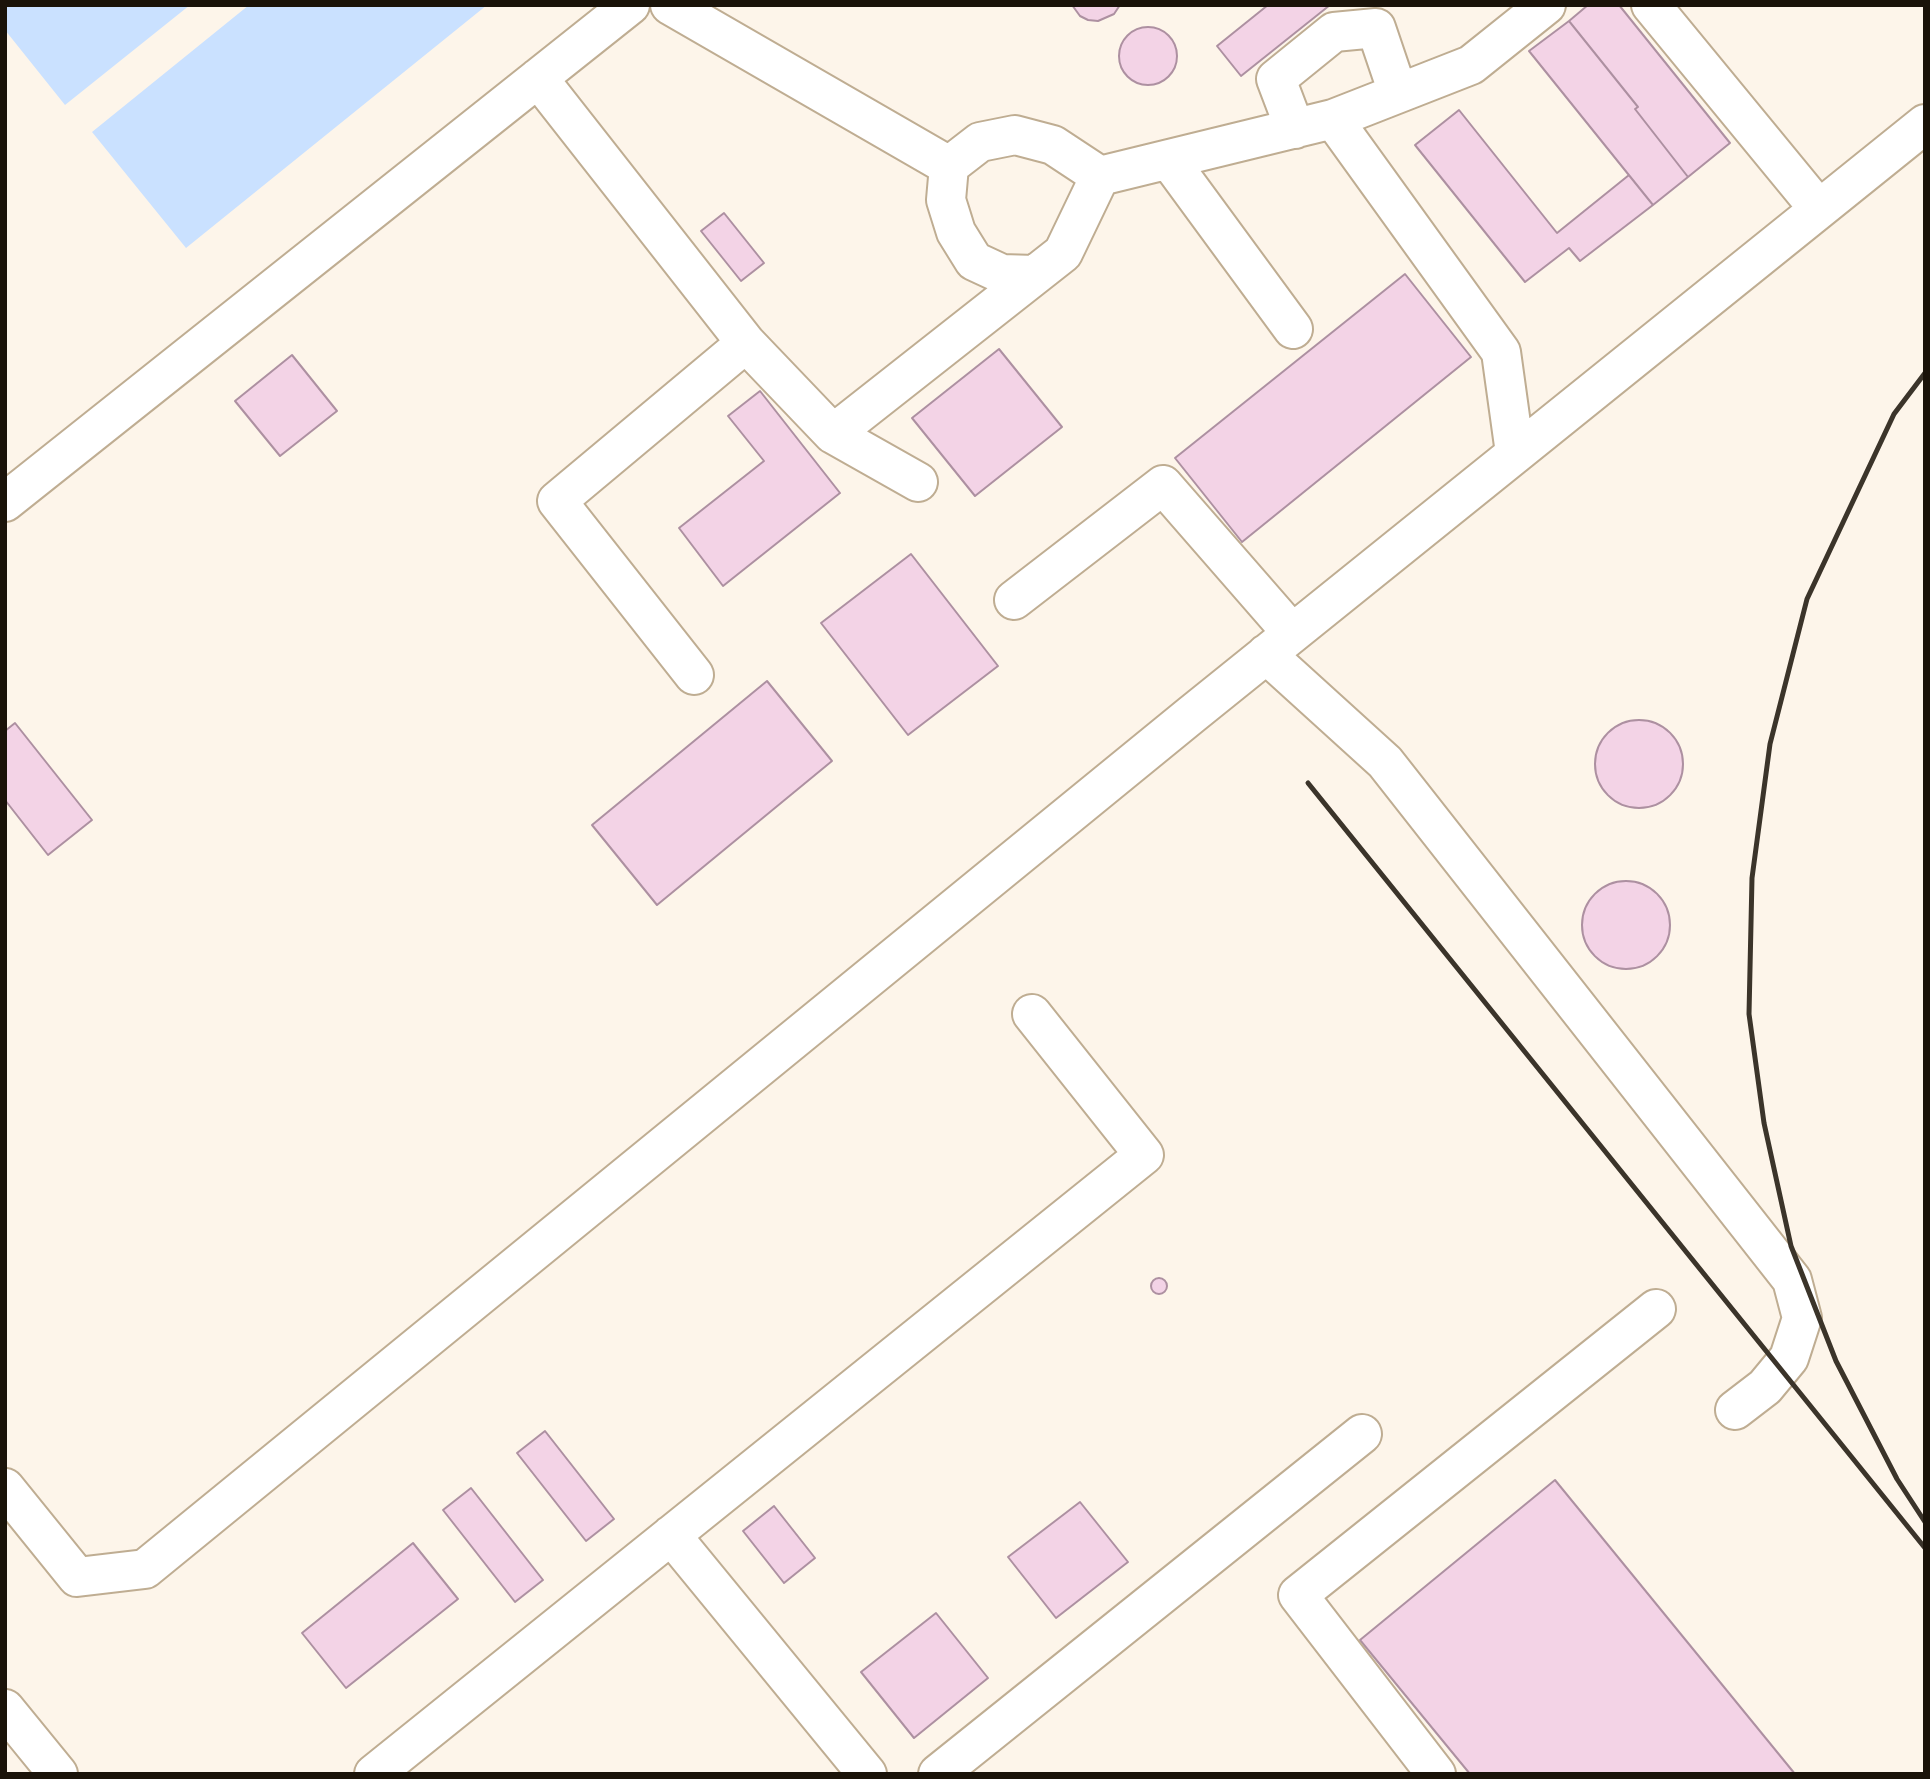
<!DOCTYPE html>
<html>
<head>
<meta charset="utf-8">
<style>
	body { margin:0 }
	#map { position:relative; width:1930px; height:1779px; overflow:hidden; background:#fdf5ea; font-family:"Exo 2",sans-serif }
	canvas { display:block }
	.frame { position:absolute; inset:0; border:7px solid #1a1309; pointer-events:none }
</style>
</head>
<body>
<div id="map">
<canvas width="1930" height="1779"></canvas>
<div class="frame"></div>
</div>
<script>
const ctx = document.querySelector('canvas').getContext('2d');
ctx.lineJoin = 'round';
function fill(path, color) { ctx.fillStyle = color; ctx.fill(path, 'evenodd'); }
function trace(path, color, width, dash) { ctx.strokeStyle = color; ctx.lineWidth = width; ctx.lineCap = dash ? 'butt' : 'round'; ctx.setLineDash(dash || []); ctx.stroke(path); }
fill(new Path2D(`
	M5,5H190L65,105L5,30Z
	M249,5H487L186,248L92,132Z`), '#cae1ff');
const building = new Path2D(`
	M1072,5H1120L1114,14L1098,21L1088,20L1080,16Z
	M1268,5H1330L1241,76L1217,46Z
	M1588,5H1619L1730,143L1688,177L1635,109L1638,107L1569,21Z
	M1569,21L1638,107L1635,109L1688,177L1653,205L1529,51Z
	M1119 56a29 29 0 1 1 58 0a29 29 0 1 1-58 0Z
	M1459,110L1557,233L1629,175L1653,205L1580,261L1569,248L1525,282L1415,145Z
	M724,213L764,263L741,281L701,231Z
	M1405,274L1471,357L1242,542L1175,458Z
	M999,349L1062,427L975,496L912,418Z
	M292,355L337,411L280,456L235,401Z
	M760,391L840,493L723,586L679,528L764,461L728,416Z
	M911,554L998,666L908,735L821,623Z
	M767,681L832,761L657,905L592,825Z
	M1595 764a44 44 0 1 1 88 0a44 44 0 1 1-88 0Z
	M15,723L92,820L48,855L5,800V731Z
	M1582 925a44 44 0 1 1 88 0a44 44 0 1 1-88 0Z
	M1151 1286a8 8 0 1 1 16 0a8 8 0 1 1-16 0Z
	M545,1431L614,1519L586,1541L517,1453Z
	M1555,1480L1795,1774H1470L1360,1640Z
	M471,1488L543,1580L515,1602L443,1510Z
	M1080,1502L1128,1562L1056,1618L1008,1557Z
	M774,1506L815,1558L784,1583L743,1531Z
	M413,1543L458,1599L346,1688L302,1633Z
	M936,1613L988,1678L914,1738L861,1672Z`);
fill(building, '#f3d3e6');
trace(building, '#ad90a1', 2);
const minor = new Path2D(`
	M670,5L949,166L980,142L1015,135L1053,145L1100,176
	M1651,5L1818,208
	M538,78L746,343
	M1295,129L1276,79L1334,32L1376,28L1398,93
	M1169,160L1293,329
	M949,166L946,200L956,232L974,261L1002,274L1035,275
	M1515,453L1501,352L1333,119L1471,65L1546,5
	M918,482L833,434L1063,253L1100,176L1333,119
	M5,502L630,5
	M1014,600L1163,485L1292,633
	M1266,654L1385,762L1792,1280L1802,1318L1789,1358L1765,1387L1735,1410
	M694,675L557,501L746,343L833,434
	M5,1488L77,1577L145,1569L1191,715L1925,124
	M671,1535L867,1774
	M5,1709L58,1774
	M374,1774L1144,1155L1032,1014
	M938,1774L1362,1434
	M1436,1774L1298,1595L1656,1309`);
trace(minor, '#bfad92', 42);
trace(minor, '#fff', 38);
trace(new Path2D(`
	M1925,373L1894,414L1807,599L1770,744L1752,878L1749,1014L1764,1123L1791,1246L1836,1361L1897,1479L1925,1522
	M1308,783L1925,1548`), '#3b342a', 5);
</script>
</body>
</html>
